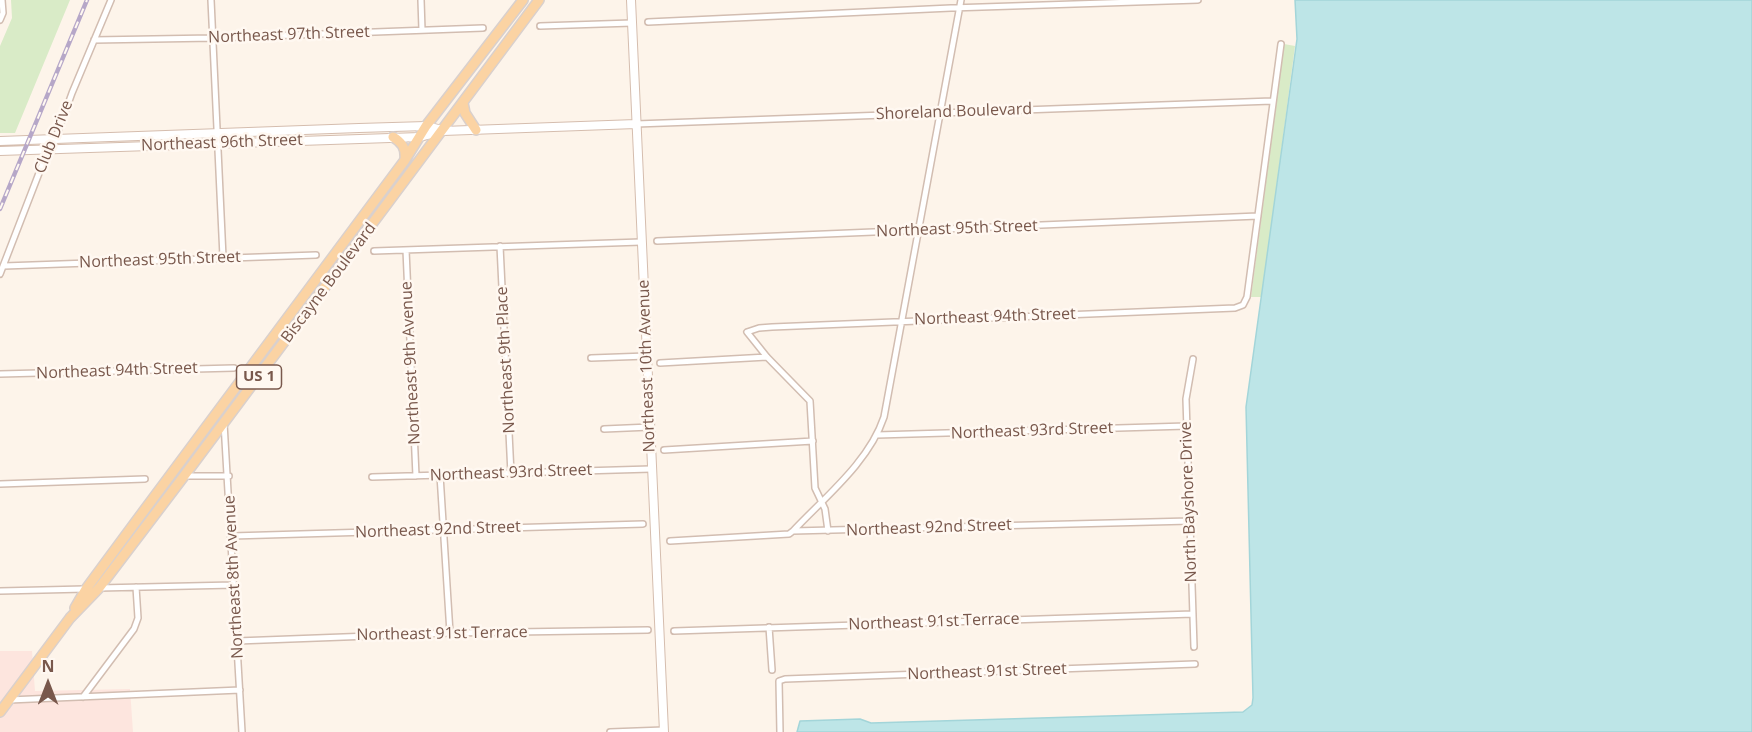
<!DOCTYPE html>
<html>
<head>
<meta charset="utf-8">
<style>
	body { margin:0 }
	#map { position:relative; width:1752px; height:732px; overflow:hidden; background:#fdf4ea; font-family:"Open Sans",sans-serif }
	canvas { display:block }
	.north { position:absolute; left:18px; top:654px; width:60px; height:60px; -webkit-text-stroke:4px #fff8f1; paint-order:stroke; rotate:0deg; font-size:16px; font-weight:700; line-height:24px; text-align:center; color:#79584c }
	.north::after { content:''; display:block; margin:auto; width:21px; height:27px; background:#79584c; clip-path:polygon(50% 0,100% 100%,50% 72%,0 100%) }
</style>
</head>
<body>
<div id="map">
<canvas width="1752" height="732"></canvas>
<div class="north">N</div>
</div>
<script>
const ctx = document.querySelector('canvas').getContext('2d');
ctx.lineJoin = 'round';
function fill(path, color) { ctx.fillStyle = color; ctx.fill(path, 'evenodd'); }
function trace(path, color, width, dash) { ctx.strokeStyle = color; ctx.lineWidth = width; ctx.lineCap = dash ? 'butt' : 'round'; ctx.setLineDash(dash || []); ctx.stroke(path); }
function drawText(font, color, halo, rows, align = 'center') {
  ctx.font = font + ' "Open Sans",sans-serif'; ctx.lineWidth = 5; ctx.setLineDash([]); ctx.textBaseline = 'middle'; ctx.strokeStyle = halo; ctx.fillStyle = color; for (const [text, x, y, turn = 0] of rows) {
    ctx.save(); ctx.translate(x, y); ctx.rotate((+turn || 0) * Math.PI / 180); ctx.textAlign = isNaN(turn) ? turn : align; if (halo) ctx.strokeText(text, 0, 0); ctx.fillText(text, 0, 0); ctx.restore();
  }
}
fill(new Path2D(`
	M0,651H32L35,691L130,689L133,732H0Z`), '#fde5de');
fill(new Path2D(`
	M11,0H70L15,133H0V46L12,18Z
	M1284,44L1295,46L1262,297H1251Z`), '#d9ebc7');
const water = new Path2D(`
	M1295,0H1752V732H797L800,721L860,719L871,723L1243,712L1252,705L1253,698L1246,407L1297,39Z`);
fill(water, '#bde5e7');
trace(water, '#a3d5d9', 1.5);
const street = new Path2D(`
	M211,0L223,257
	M421,0L422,30
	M0,20L3,13L2,0
	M648,22L951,8L1198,0
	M540,26L632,23
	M94,40L213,38L483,28
	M636,124L1272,101
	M657,241L1258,216
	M500,246L511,474
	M406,250L416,476
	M374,251L641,242
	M4,266L316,255
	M0,274L46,155L58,132L72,93L111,0
	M591,358L647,356
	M1193,359L1186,399L1194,647
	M660,363L767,357
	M0,374L234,368
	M224,423L242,732
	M604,429L650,427
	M877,435L1187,426
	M664,450L813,441
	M440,475L450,633
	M184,476H229
	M372,477L651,469
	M0,484L145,479
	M793,531C825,497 869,462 884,417L961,0
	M828,531L825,509L815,488L810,401L767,357L747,332L759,328L772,327L1235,308L1243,305L1247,297L1281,44
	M232,536L643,524
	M670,541L789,534L793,531L1190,521
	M99,588L234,585
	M0,591L85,589
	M769,627L772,670
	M674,631L1193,614
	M237,641L450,633L648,630
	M83,697L134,629L138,618L136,587
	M9,700L240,690
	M610,732L664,730
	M780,732L779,681L785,679L1195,664`);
const secondary = new Path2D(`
	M631,0L664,732
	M0,141L359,128L426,126L442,130
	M0,151L420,137L443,131L636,124`);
const primary = new Path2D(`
	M463,103L465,113L476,130
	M393,137C402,142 406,148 405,159
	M75,608L86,589L137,520L405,160L426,126L523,0
	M0,712L70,618L99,588L184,476L539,0`);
trace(street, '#d2bdb1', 8);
trace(secondary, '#d5bdae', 10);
trace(primary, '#d9d0cd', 12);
trace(street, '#fff', 5);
trace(secondary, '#fff', 8);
trace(primary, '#fbd3a3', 9);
const rail = new Path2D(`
	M0,209L87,0`);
trace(rail, '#b6a7c8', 4.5);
trace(rail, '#fff8f1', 2, [7]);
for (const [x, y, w] of [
	[259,377,45]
]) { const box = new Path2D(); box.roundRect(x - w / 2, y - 12, w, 24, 4.5); ctx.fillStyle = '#fff8f1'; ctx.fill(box); trace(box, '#79584c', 1.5); }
drawText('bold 15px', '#79584c', null, [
	["US 1",259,377]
]);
drawText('16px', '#79584c', '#fff8f1', [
	["Northeast 97th Street",289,35,-2],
	["Shoreland Boulevard",954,112,-2],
	["Club Drive",54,137,-68],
	["Northeast 96th Street",222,143,-2],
	["Northeast 95th Street",957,229,-2],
	["Northeast 95th Street",160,260,-2],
	["Biscayne Boulevard",329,283,-53],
	["Northeast 94th Street",995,317,-2],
	["Northeast 9th Place",506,360,-93],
	["Northeast 9th Avenue",411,363,-93],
	["Northeast 10th Avenue",647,366,-92],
	["Northeast 94th Street",117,371,-2],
	["Northeast 93rd Street",1032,431,-2],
	["Northeast 93rd Street",511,473,-2],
	["North Bayshore Drive",1189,502,-92],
	["Northeast 92nd Street",929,528,-2],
	["Northeast 92nd Street",438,530,-2],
	["Northeast 8th Avenue",234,577,-93],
	["Northeast 91st Terrace",934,622,-2],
	["Northeast 91st Terrace",442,634,-1],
	["Northeast 91st Street",987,672,-2]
]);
</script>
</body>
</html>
